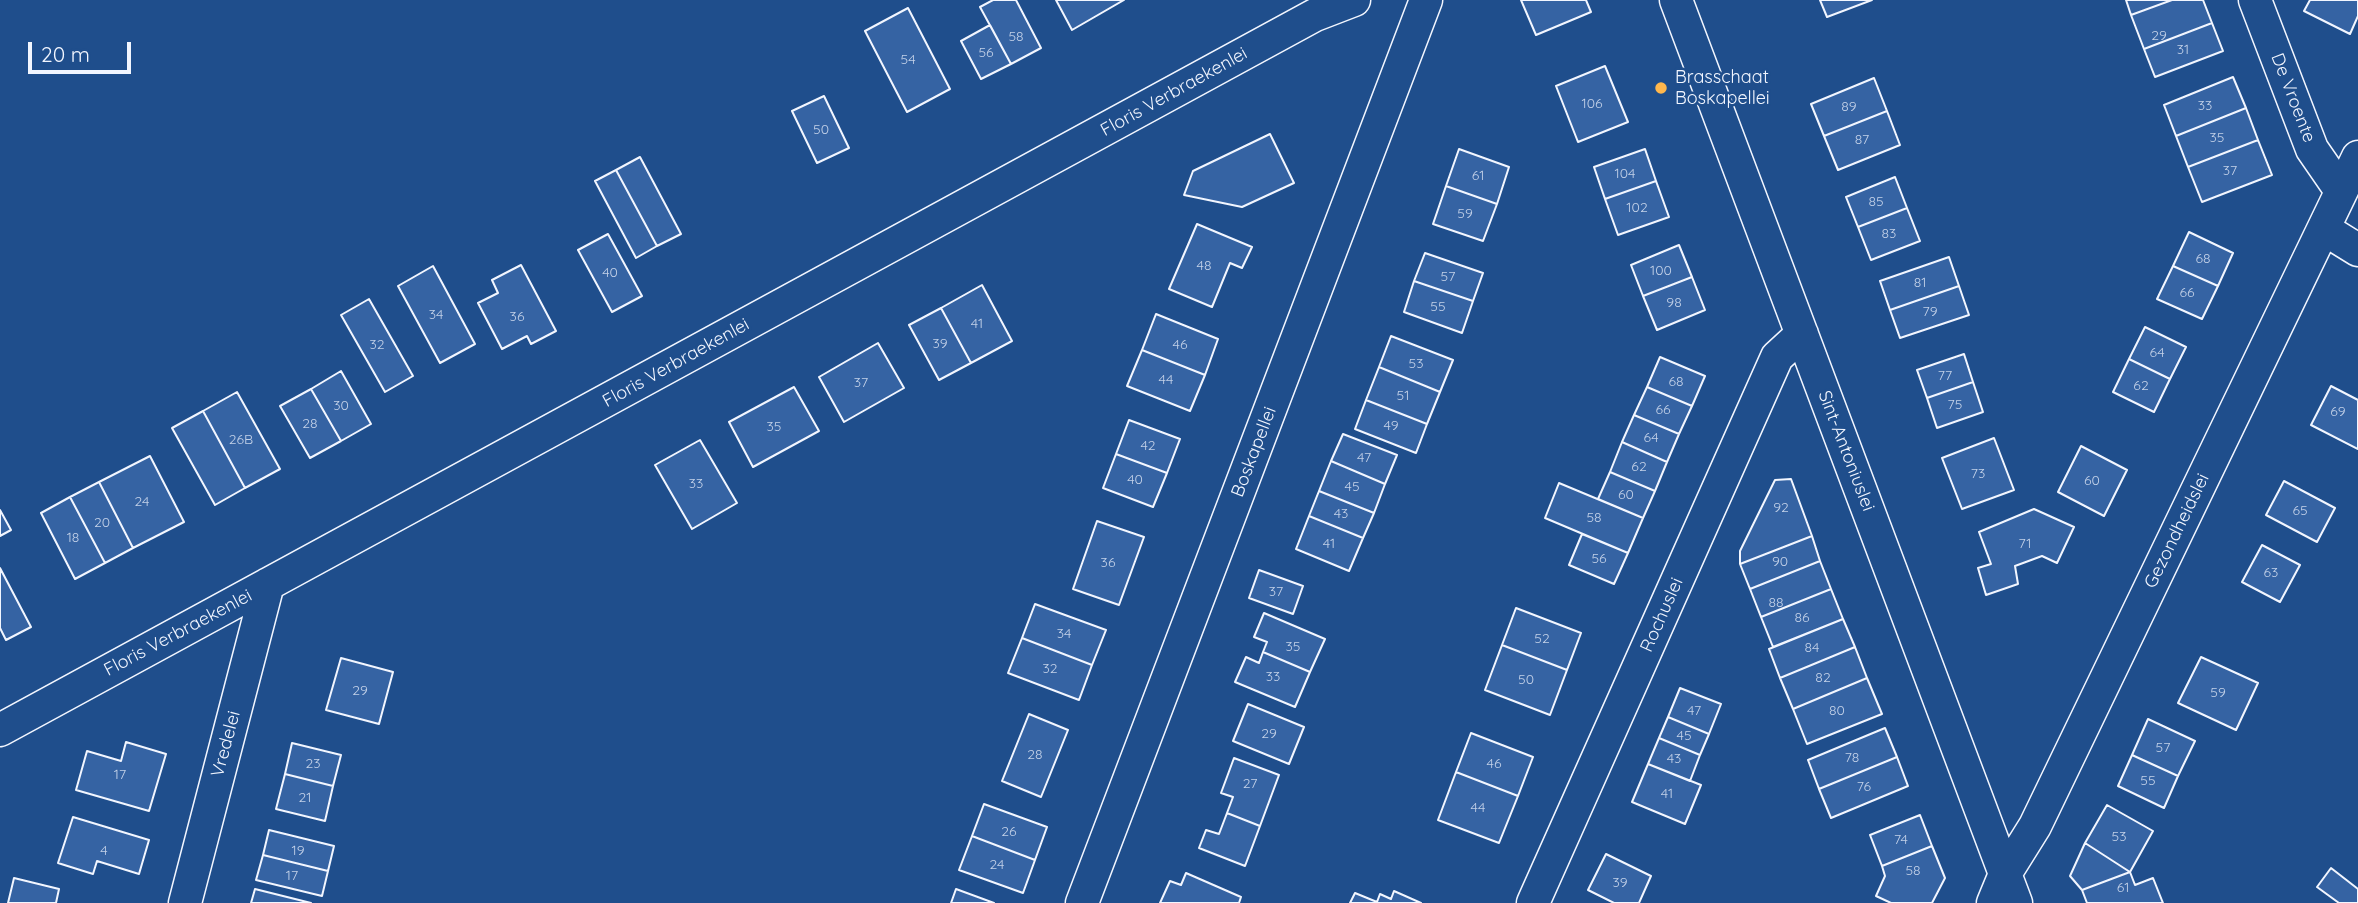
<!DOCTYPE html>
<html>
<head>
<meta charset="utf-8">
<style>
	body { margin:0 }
	#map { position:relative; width:2358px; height:903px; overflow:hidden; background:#1f4e8c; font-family:Quicksand,sans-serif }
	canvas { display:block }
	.scale { position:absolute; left:28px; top:42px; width:103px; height:32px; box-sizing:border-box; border:4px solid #f2f6ff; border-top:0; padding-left:9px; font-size:21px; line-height:24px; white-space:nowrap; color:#f2f6ff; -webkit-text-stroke:5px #1f4e8c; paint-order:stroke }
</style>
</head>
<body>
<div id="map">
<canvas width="2358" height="903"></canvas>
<div class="scale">20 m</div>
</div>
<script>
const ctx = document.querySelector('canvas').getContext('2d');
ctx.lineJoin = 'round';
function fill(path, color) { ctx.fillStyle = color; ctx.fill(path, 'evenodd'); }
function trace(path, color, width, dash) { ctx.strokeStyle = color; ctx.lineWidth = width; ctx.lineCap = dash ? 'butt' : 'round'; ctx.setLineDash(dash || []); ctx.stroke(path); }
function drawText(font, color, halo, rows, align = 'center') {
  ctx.font = font + ' Quicksand,sans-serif'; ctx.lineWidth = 5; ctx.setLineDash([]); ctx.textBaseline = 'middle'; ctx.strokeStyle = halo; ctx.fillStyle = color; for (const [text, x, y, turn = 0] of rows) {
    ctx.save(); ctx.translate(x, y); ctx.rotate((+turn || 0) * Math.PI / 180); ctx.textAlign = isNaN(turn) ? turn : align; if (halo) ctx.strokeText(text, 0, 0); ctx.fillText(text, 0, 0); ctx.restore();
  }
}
const building = new Path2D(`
	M993,0H1016L1041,48L1011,64L980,7Z
	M1056,0H1124L1072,30Z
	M1521,0H1586L1591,12L1536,35Z
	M1820,0H1872L1827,17Z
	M2126,0H2172L2131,15Z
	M2172,0H2203L2212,23L2144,49L2131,15Z
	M2310,0H2358V16L2350,34L2304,11Z
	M908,8L950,89L907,112L865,31Z
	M2212,23L2223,51L2155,77L2144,49Z
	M990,25L1011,64L981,79L961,41Z
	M1605,66L1628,122L1578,142L1556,86Z
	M2233,77L2246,108L2176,136L2164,105Z
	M1874,78L1887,111L1824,136L1811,104Z
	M824,96L849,148L817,163L792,111Z
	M2246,108L2258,140L2188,167L2176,136Z
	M1887,111L1900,145L1838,170L1824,136Z
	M1270,134L1294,183L1242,207L1184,195L1193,171Z
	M2258,140L2272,175L2202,202L2188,167Z
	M1459,149L1509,167L1497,204L1446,186Z
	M1645,149L1656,181L1605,199L1594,167Z
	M640,157L681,234L657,246L616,170Z
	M616,170L657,246L636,258L595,181Z
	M1895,177L1907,208L1858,227L1846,197Z
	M1656,181L1669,217L1618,235L1605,199Z
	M1446,186L1497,204L1483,241L1433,224Z
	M1907,208L1920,241L1871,260L1858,227Z
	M1197,224L1252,247L1242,268L1230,263L1212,307L1169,289Z
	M2189,232L2233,253L2218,286L2173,266Z
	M608,234L642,296L612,312L578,250Z
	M1679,245L1692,277L1643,296L1631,265Z
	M1425,253L1483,273L1473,301L1414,281Z
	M1949,257L1959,286L1890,310L1880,281Z
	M521,265L556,331L531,344L527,336L502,349L478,303L498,293L492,280Z
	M433,266L475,344L440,363L398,286Z
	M2173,266L2218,286L2202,319L2157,299Z
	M1692,277L1705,310L1657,330L1643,296Z
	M1414,281L1473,301L1462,333L1404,312Z
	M982,285L1012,341L971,363L941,308Z
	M1959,286L1969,315L1900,338L1890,310Z
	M369,299L413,376L385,392L341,315Z
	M941,308L971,363L939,380L909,325Z
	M1156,314L1218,339L1205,375L1142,350Z
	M2145,327L2186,347L2170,379L2129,359Z
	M1391,336L1453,360L1440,392L1379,367Z
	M878,343L904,388L844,422L819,377Z
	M1142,350L1205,375L1190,411L1127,386Z
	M1964,354L1973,382L1927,398L1917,370Z
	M1660,357L1705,376L1692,406L1647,387Z
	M2129,359L2170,379L2154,412L2113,392Z
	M1379,367L1440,392L1427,424L1366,400Z
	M341,371L371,424L341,441L311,389Z
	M1973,382L1983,412L1937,428L1927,398Z
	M2331,386L2358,400V449L2311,425Z
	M794,387L819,431L753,467L729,422Z
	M1647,387L1692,406L1679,434L1634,415Z
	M311,389L341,441L310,458L280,406Z
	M237,392L280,469L245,488L203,411Z
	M1366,400L1427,424L1416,453L1355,429Z
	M203,411L245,488L215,505L172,428Z
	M1634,415L1679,434L1667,462L1622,442Z
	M1129,420L1180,439L1167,473L1116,454Z
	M1343,434L1397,455L1385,484L1331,461Z
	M1994,438L2014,490L1962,509L1942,458Z
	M700,440L737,503L692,529L655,465Z
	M1622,442L1667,462L1655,491L1610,472Z
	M2081,446L2127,470L2104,516L2058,492Z
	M1116,454L1167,473L1153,507L1103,488Z
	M150,456L184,522L133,548L99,482Z
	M1331,461L1385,484L1374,513L1319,491Z
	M1610,472L1655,491L1643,518L1598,499Z
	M1791,479L1812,536L1740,564V551L1775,480Z
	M2284,481L2335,508L2317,542L2266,515Z
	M99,482L133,548L105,563L70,497Z
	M1559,483L1643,518L1628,553L1545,518Z
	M1319,491L1374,513L1363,538L1309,516Z
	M70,497L105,563L75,579L41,513Z
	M2034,509L2074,527L2057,563L2042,556L2015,566L2018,584L1986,595L1978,568L1991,564L1979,532Z
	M0,510L11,530L0,536Z
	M1309,516L1363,538L1349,571L1296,549Z
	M1097,521L1144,537L1119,605L1073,589Z
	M1582,534L1628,553L1614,584L1569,565Z
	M1812,536L1820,561L1750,589L1740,564Z
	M2262,545L2300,565L2280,602L2242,582Z
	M1820,561L1831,589L1761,617L1750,589Z
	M0,568L31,627L6,640L0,628Z
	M1259,570L1303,586L1293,614L1249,598Z
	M1831,589L1843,619L1773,647L1761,617Z
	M1035,604L1106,630L1092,665L1022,638Z
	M1516,608L1581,633L1567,670L1502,645Z
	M1264,613L1325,639L1310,672L1263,652L1267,642L1254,637Z
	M1843,619L1855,647L1780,678L1769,649Z
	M1022,638L1092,665L1079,700L1008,673Z
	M1502,645L1567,670L1550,715L1485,690Z
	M1855,647L1867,678L1793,709L1780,678Z
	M1263,652L1310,672L1295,707L1235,682L1246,657L1259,663Z
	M2201,657L2258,683L2236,730L2178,703Z
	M341,658L393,672L379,724L326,710Z
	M1867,678L1882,714L1807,744L1793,709Z
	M1680,688L1721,704L1709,734L1668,717Z
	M1248,704L1304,727L1289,764L1233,741Z
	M1029,714L1068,730L1041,797L1002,781Z
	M1668,717L1709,734L1700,755L1659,738Z
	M2148,719L2195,741L2178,776L2132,755Z
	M1885,728L1897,757L1819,789L1808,760Z
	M1471,733L1533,757L1518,796L1456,772Z
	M1659,738L1700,755L1690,781L1648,764Z
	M126,742L166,754L149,811L76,790L87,751L121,761Z
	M292,743L341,755L333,786L285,774Z
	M2132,755L2178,776L2164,808L2118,786Z
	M1897,757L1908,786L1831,818L1819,789Z
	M1234,758L1279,775L1260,826L1227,813L1233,797L1221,793Z
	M1648,764L1701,785L1685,824L1632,802Z
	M1456,772L1518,796L1499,843L1438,820Z
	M285,774L333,786L325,821L276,809Z
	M984,804L1047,827L1035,860L972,836Z
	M2107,805L2153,831L2130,872L2085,843Z
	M1227,813L1260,826L1245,866L1199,848L1206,830L1219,834Z
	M1920,815L1932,846L1882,866L1870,835Z
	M73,817L149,840L139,874L97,861L93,874L58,863Z
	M269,830L334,846L328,871L263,855Z
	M972,836L1035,860L1023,893L959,870Z
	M2085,843L2130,872L2082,890L2070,876Z
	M1932,846L1945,878L1932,903H1891L1876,896L1885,876L1882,866Z
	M1606,854L1651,876L1639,903H1614L1588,890Z
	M263,855L328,871L322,896L256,880Z
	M2331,868L2358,889V903H2339L2317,887Z
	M2130,872L2135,885L2153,878L2163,903H2087L2082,890Z
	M1186,873L1241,897L1239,903H1160L1170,881L1181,885Z
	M14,878L59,889L56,903H8Z
	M255,889L311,903H251Z
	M956,889L994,903H951Z
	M1394,891L1421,903H1350L1355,893L1377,902L1380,894L1391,899Z`);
fill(building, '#3563a3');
trace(building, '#f2f6ff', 2);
const minor = new Path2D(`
	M1676,0L2016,903
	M2255,0L2312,149L2341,191
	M2324,229L2358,250
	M0,730L1315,15L1354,0
	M185,903L268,584
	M1082,903L1426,0
	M1533,903L1777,357L1802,334
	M1993,903L2005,874L2035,826L2358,157`);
trace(minor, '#f2f6ff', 35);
trace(minor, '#1f4e8c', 32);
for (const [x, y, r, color] of [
	[1661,88,7,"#ffb74d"]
]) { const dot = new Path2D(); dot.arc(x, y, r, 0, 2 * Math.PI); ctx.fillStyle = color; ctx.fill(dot); trace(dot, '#1f4e8c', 2.5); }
drawText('14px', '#c3d1e8', null, [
	["29",2159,36],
	["58",1016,37],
	["31",2183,50],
	["56",986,53],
	["54",908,60],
	["106",1592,104],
	["33",2205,106],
	["89",1849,107],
	["50",821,130],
	["35",2217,138],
	["87",1862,140],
	["37",2230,171],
	["104",1625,174],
	["61",1478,176],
	["85",1876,202],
	["102",1637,208],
	["59",1465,214],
	["83",1889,234],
	["68",2203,259],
	["48",1204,266],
	["100",1661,271],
	["40",610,273],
	["57",1448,277],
	["81",1920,283],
	["66",2187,293],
	["98",1674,303],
	["55",1438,307],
	["79",1930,312],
	["34",436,315],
	["36",517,317],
	["41",977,324],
	["39",940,344],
	["32",377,345],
	["46",1180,345],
	["64",2157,353],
	["53",1416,364],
	["77",1945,376],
	["44",1166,380],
	["68",1676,382],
	["37",861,383],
	["62",2141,386],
	["51",1403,396],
	["75",1955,405],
	["30",341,406],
	["66",1663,410],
	["69",2338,412],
	["28",310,424],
	["49",1391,426],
	["35",774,427],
	["64",1651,438],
	["26B",241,440],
	["42",1148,446],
	["47",1364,458],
	["62",1639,467],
	["73",1978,474],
	["40",1135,480],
	["60",2092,481],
	["33",696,484],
	["45",1352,487],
	["60",1626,495],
	["24",142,502],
	["92",1781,508],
	["65",2300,511],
	["43",1341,514],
	["58",1594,518],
	["20",102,523],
	["18",73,538],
	["41",1329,544],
	["71",2025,544],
	["56",1599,559],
	["90",1780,562],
	["36",1108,563],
	["63",2271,573],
	["37",1276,592],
	["88",1776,603],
	["86",1802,618],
	["34",1064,634],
	["52",1542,639],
	["35",1293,647],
	["84",1812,648],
	["32",1050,669],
	["33",1273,677],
	["82",1823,678],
	["50",1526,680],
	["29",360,691],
	["59",2218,693],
	["47",1694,711],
	["80",1837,711],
	["29",1269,734],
	["45",1684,736],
	["57",2163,748],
	["28",1035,755],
	["78",1852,758],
	["43",1674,759],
	["23",313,764],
	["46",1494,764],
	["17",120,775],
	["55",2148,781],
	["27",1250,784],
	["76",1864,787],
	["41",1667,794],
	["21",305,798],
	["44",1478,808],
	["26",1009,832],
	["53",2119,837],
	["74",1901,840],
	["4",104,851],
	["19",298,851],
	["24",997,865],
	["58",1913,871],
	["17",292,876],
	["39",1620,883],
	["61",2123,888]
]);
drawText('18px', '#f2f6ff', '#1f4e8c', [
	["Brasschaat",1675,78],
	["Boskapellei",1675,99]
], 'left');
drawText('18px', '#f2f6ff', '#1f4e8c', [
	["Floris Verbraekenlei",1174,92,-29],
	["De Vroente",2293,98,69],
	["Floris Verbraekenlei",676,363,-29],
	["Sint-Antoniuslei",1846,451,69],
	["Boskapellei",1254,452,-69],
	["Gezondheidslei",2177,531,-64],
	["Rochuslei",1662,615,-66],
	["Floris Verbraekenlei",178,633,-28],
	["Vredelei",226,744,-75]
]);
</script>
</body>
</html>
